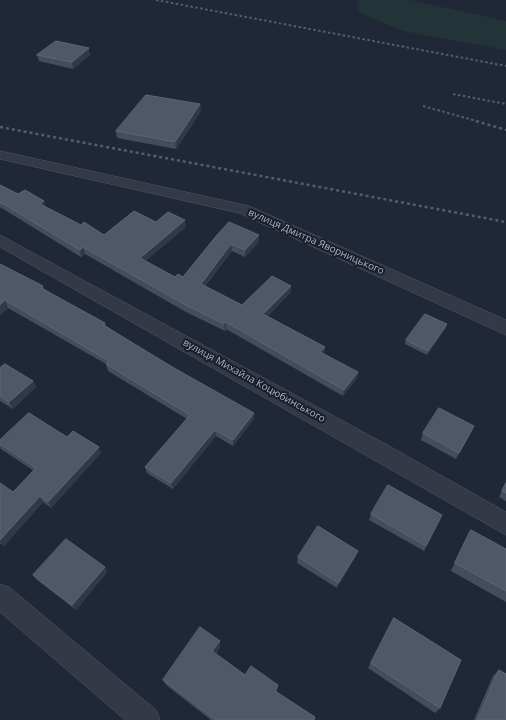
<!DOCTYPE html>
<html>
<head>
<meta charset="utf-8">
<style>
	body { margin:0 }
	canvas { display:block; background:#202736 }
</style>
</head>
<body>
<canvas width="506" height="720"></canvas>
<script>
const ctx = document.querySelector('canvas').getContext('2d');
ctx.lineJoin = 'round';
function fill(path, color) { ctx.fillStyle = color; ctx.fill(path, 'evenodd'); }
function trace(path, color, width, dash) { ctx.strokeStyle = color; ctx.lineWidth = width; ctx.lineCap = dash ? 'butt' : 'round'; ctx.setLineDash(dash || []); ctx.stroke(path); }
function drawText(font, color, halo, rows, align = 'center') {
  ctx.font = font + ' "Open Sans",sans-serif'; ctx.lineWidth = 4; ctx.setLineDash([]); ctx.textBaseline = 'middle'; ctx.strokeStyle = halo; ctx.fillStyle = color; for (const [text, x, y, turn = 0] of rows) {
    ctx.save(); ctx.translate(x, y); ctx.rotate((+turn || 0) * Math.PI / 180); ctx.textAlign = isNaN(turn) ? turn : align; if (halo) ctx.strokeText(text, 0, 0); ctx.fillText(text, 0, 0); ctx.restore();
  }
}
fill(new Path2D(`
	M357,0H410L506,21V50L403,31L359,12Z`), '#233438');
const street = new Path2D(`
	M0,151L249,206L506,320V335L239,213L0,159Z
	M0,235L389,446L506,512V535L0,247Z
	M0,584L9,587L156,710L160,720H125L0,612Z`);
trace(street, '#515664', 1);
fill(street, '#343947');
trace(new Path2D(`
	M156,0L506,66
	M453,94L506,104
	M423,106L480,122`), '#565c6e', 2, [2.5, 2.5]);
trace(new Path2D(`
	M476,121L506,130
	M0,127L506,222`), '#565c6e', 2.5, [3, 3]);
fill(new Path2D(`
	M37,55H90L73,69L39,61Z
	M201,111L176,149L117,138L116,131Z
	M0,185L81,225L104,235L156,222L186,227L145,261L175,277H183L217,235H259V242L245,257L232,251L205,286L242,305L291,286V292L267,317L325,347L324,354L358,372L357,378L343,396L226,329L225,331L186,312L85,254L81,257L0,207Z
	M0,264L43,286L44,289L105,323L106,326L254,419L233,446L216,436L173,489L147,473L145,467L187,419L108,371L106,364L8,308L0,315Z
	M447,324L446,328L427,355L405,344L406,340Z
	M0,368L33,381L36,387L13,409L0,401Z
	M471,432L456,459L421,440L423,433Z
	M67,437L101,453L51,508L43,502L4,546L0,543V483L13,492L34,471L1,449L0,447V440Z
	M506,482V501L499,497Z
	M371,514L442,515L424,551L369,520Z
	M471,530L506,549V602L451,571L466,538Z
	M356,556L337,588L297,563L298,557Z
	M105,567L107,572L76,610L37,580L33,575Z
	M394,618L440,708L435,713L368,668Z
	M220,641V647L216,654L245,675L278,685L277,691V692L314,720H211L166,685L163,680Z
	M499,670L506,720H474L493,676Z`), '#444c5e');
fill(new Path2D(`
	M89,48L90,55L73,69L72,62Z
	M200,104L201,111L176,149L175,142Z
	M44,201L46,208L40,204Z
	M185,220L186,227L141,265L140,258Z
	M259,235V242L245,257V250Z
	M231,244L232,251L201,290V284Z
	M83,247L85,254L81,257L80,250Z
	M291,286V292L263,321V314Z
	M5,300L8,308L0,315V305Z
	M226,322V329L225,331L224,324Z
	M447,324L446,328L427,355L428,351Z
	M325,347L324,353L319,358L320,352Z
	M358,372L357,378L343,396L344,390Z
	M33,381L36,387L13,409L9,402Z
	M254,413V419L233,446V440Z
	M474,426L471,432L456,459L459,453Z
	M215,430L216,436L173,489L171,483Z
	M99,447L101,453L51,508L48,502Z
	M40,496L43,502L4,546L0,541V540Z
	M358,551L356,556L337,588L338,583Z
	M105,567L107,572L76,610L72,605Z
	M220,641V647L213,657L212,651Z
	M278,685L277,691L274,696L275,691Z`), '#313849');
const building = new Path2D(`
	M56,41L89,48L72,62L37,55Z
	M146,95L200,104L175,142L116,131Z
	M0,185L18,194L25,190L44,201L40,204L81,225L84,222L104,235L134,211L156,222L168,212L185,220L140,258L175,277L178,274L183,277L217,235L229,222L259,235L245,250L231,244L201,284L242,305L272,276L291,286L263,314L325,347L320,352L358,372L344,390L226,322L224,324L186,305L83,247L80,250L0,202Z
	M0,264L43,286L41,288L105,323L103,325L174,368L254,413L233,440L215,430L171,483L145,467L190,415L106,364L109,361L5,300L0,305Z
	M425,314L447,324L428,351L406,340Z
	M5,364L33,381L9,402L0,396V368Z
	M439,408L474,426L459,453L423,433Z
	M29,413L67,437L73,431L99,447L48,502L40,496L0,540V483L13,492L36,468L0,444V440Z
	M506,483V493L502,491Z
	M388,485L442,515L426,546L371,514Z
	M318,526L358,551L338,583L298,557Z
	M471,530L506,549V591L455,563Z
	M66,539L105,567L72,605L33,575Z
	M394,618L461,660L440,708L371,663Z
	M200,627L220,641L212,651L245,675L251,666L278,685L275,691L315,717L314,720H216L163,680Z
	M499,670L506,674V720H478Z`);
fill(building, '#4f5769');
trace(building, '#5e6577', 1);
drawText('10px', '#aeb3c3', '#191e2b', [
	["вулиця Дмитра Яворницького",316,242,24],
	["вулиця Михайла Коцюбинського",254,381,29]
]);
</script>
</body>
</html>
